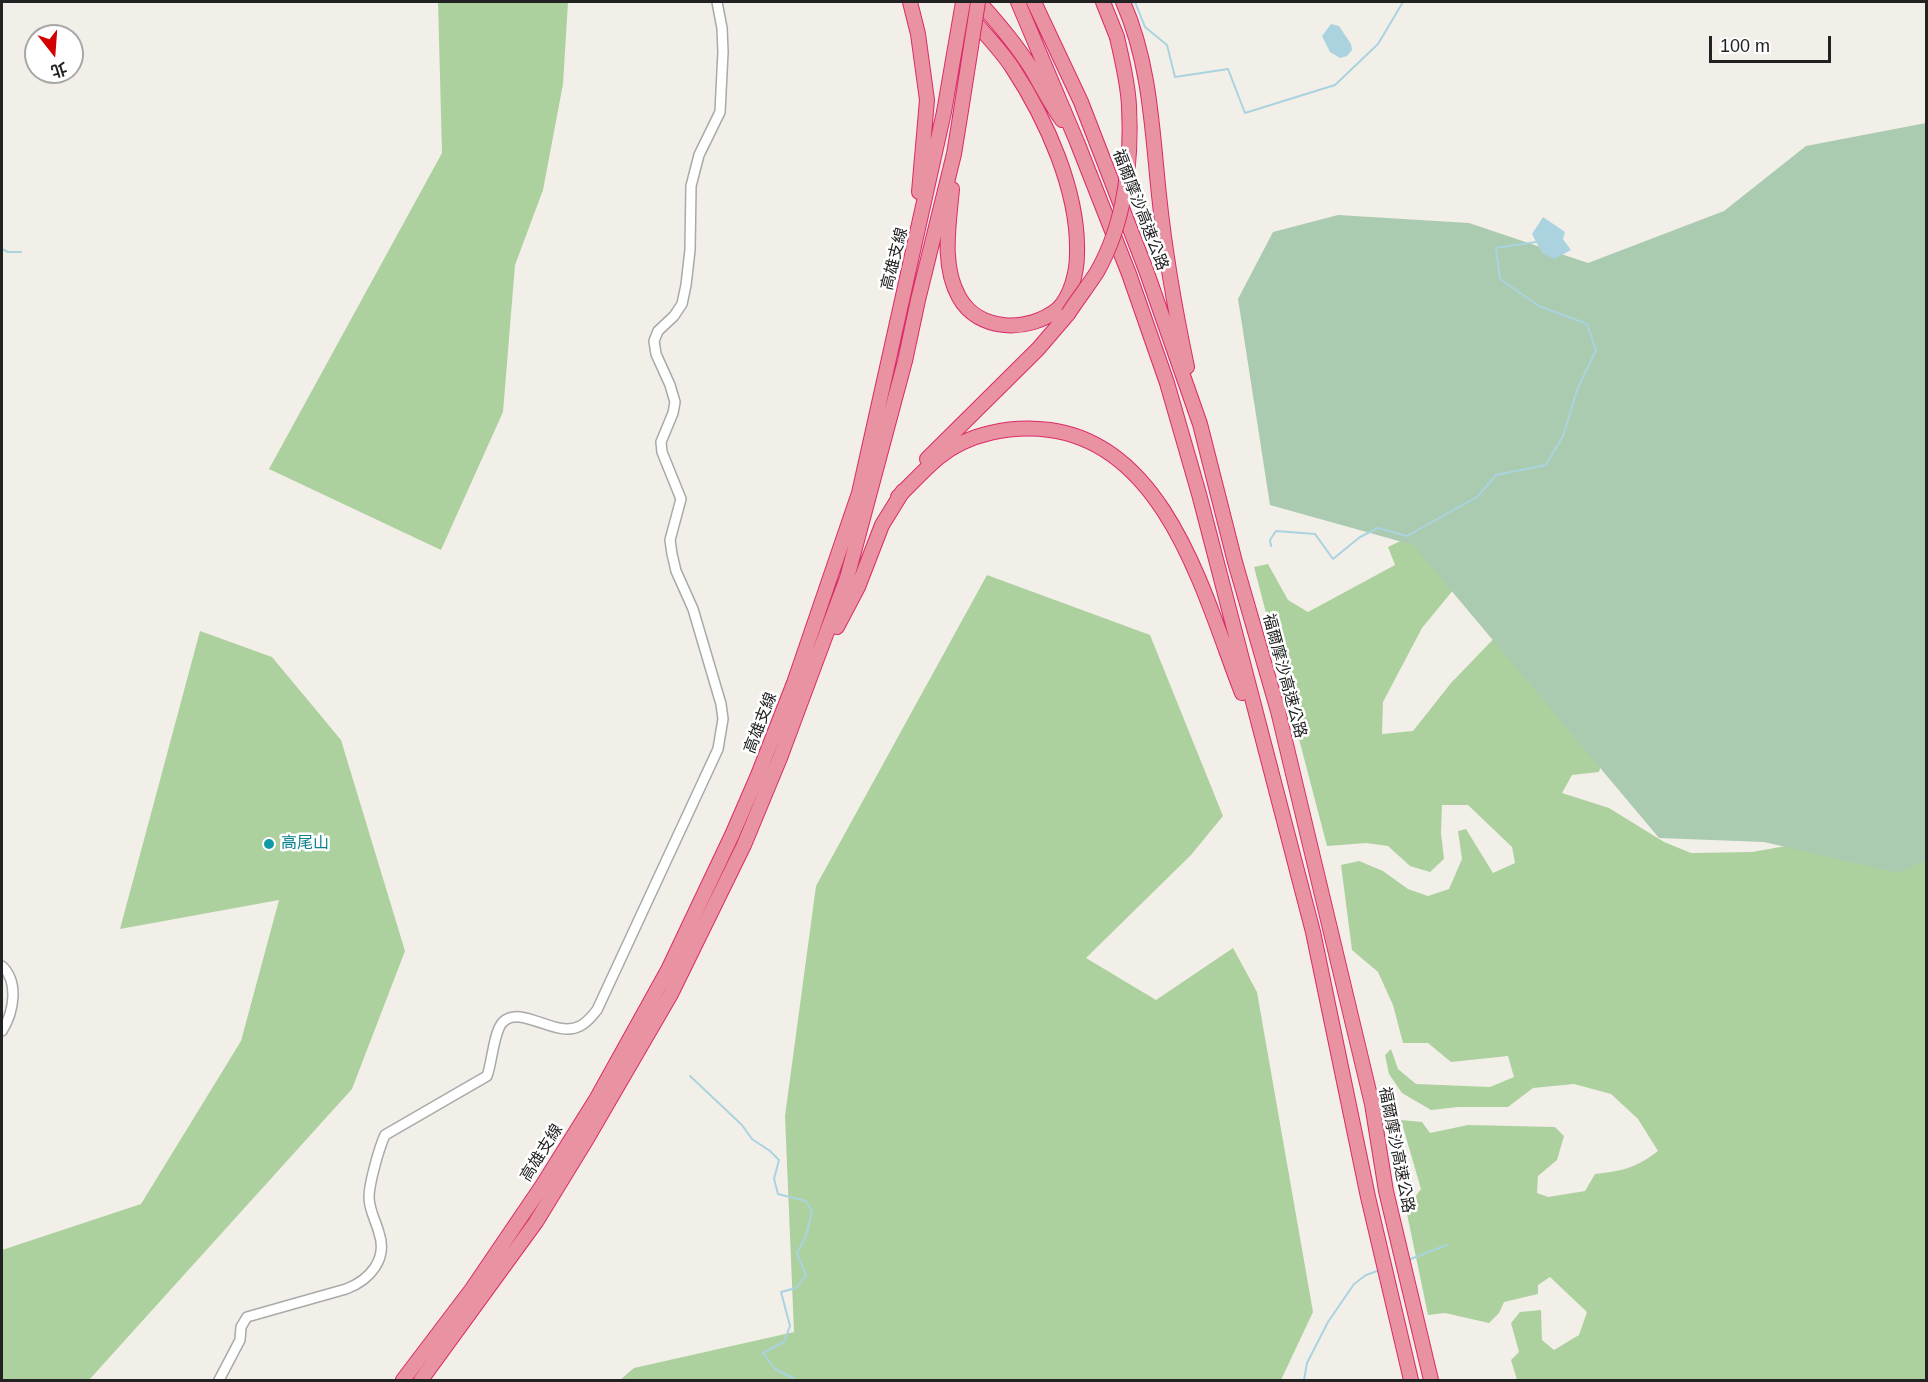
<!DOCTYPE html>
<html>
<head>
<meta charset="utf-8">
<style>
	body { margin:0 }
	#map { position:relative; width:1928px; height:1382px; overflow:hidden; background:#f2efe9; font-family:Helvetica,"Noto Sans TC",sans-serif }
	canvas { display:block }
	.frame { position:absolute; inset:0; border:3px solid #222; pointer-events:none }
	.north { position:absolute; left:24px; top:24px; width:60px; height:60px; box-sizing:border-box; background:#fff; border:2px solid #a7a7a7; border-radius:50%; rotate:163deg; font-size:16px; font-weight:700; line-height:24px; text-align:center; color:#222 }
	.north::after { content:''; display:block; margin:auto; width:21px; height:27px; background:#d40000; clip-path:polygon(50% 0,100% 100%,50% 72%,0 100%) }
	.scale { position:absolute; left:1709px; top:36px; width:122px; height:27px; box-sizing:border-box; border:3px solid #222; border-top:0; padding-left:8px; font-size:18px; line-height:21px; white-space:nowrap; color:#222; -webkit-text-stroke:4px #fff; paint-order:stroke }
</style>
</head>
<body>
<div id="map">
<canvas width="1928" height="1382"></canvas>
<div class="frame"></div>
<div class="north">北</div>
<div class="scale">100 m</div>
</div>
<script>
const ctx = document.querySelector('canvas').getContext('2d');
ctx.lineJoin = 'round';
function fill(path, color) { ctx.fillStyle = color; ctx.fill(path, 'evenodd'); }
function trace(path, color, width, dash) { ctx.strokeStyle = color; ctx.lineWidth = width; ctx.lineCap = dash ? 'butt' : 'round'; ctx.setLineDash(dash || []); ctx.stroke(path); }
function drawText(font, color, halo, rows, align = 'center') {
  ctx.font = font + ' Helvetica,"Noto Sans TC",sans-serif'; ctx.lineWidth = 5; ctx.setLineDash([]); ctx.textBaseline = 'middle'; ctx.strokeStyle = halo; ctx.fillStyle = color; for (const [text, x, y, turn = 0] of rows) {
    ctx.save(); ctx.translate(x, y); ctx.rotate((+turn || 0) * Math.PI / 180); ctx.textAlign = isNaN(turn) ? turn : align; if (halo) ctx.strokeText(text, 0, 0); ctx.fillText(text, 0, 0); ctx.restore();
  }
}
fill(new Path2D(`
	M438,2H568L563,84L543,190L515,265L503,412L441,550L269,469L442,153Z
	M1463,511L1487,549L1422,628L1383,702L1382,734L1413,731L1451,683L1506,626L1606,749L1599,772L1572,775L1562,793L1609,808L1664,842L1691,853L1752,852L1803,843L1926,804V1380H1517L1511,1360L1519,1352L1511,1323L1520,1312L1541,1310L1542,1340L1554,1350L1579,1335L1587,1312L1550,1277L1538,1285V1294L1504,1302L1499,1313L1489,1323L1445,1313L1428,1315L1406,1209L1421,1189L1401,1120L1422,1122L1430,1133L1468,1125L1555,1127L1564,1136L1557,1160L1538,1176L1537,1193L1548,1197L1585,1191L1595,1174C1622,1171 1636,1168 1658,1151L1638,1119L1611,1094L1574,1084L1533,1088L1508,1107H1458L1431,1110L1402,1093L1389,1074L1385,1055L1391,1049L1398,1069L1416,1084L1490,1087L1514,1077L1508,1056L1451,1062L1428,1043H1403L1393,1005L1378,972L1352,950L1341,865L1359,861L1383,871L1408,889L1428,896L1449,889L1462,859L1458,831L1466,829L1493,873L1515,863L1512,847L1468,805H1442L1441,833L1444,859L1430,872L1410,866L1388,846L1366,843L1327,846L1254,567L1268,564L1288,600L1308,612L1395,565L1388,547Z
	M987,575L1150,635L1223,816L1191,855L1086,958L1156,1000L1233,948L1257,992L1313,1312L1281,1380H620L634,1368L794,1332L785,1116L816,886Z
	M200,631L272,657L341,740L405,951L352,1089L89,1380H2V1250L141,1204L241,1041L279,900L120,929Z`), '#add19e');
fill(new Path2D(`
	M1926,123V860L1898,873L1764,842L1659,838L1413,545L1270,505L1238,299L1273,232L1338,215L1469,223L1588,263L1724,211L1806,146Z`), '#aacbaf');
fill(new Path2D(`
	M1331,24L1339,26L1351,44L1352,50L1347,56L1340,58L1330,52L1322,36Z
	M1543,217L1565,232L1563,239L1571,250L1554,259L1542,253L1532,234Z`), '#aad3df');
trace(new Path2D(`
	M1135,2L1145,27L1167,45L1175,77L1228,69L1245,113L1335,85L1378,44L1403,2
	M2,249L8,252H21
	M1271,546L1270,540L1276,531L1315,534L1333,559L1360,537L1378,528L1407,536L1477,497L1496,475L1546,465L1563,436L1577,390L1596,350L1587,324L1539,306L1500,279L1496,248L1536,242
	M690,1076L742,1125L752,1139L770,1151L779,1160L774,1179L778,1194L806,1201L812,1212L806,1236L797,1253L806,1275L796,1288L781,1292L790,1326L784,1342L763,1353L775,1369L793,1378L794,1380
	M1408,1260L1447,1245
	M1304,1380L1307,1363L1328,1322L1354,1284L1366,1275L1380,1270`), '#aad3df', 2);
const minor = new Path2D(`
	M2,966C19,982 14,1012 2,1031
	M219,1380L240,1340L241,1327L247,1317L346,1289C370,1280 388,1259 379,1233C376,1221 369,1210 369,1197C369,1184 379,1148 385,1135L487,1076C492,1063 494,1030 503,1022C521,1004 556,1039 580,1026C587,1023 592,1016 597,1010L718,749L723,719L721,704L693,609L676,571L672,554L670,540L681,499L662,452L661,442L673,413L675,402L670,385L656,354L654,341L658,331L674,316L682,304L686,285L690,250L691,186L699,155L720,112L723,52L722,28L717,2`);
const highway = new Path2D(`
	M910,2L918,34L927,100L919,192
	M979,2C998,23 1016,44 1031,68C1041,85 1050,103 1062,120
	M1018,2L1077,142L1129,274L1167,383L1199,494L1313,932L1368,1197L1411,1380
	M1034,2L1081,102L1146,270L1200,424L1235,562L1278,711L1372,1104L1386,1191L1431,1380
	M1103,2L1117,37
	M1123,2C1150,63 1152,129 1159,195C1165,253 1175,310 1187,367
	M952,189C949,224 941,265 959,297C978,332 1029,333 1058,309C1071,296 1077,272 1077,254C1079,191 1046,119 1012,67C1000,49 983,32 969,15
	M927,459L1038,349L1068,314
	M898,497C911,484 924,470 938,458C968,433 1012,425 1050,430C1168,446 1205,599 1242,693
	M837,627L858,587L882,525L903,491
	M403,1380L472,1289L542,1186L597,1098L668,970L732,835L758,775L794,683L859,493L944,112
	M421,1380L536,1222L588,1137L671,994L744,845L780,758L847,578L905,361L918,300L954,154L960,117`);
trace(minor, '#a9a9a9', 12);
trace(highway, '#dc2a67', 16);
trace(minor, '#fff', 9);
trace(highway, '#e892a2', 14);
const highwayBridge = new Path2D(`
	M944,112L963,2
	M960,117L978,2
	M1068,314C1077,300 1088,286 1097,272C1125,223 1132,161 1129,106C1128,83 1122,60 1117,37`);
trace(highwayBridge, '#dc2a67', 16, []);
trace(highwayBridge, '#e892a2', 14);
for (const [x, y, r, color] of [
	[269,844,6,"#0f9aa8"]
]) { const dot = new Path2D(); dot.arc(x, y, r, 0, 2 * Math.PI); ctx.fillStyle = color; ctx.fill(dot); trace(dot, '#fff', 2); }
drawText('16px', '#222', '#fff', [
	["福爾摩沙高速公路",1140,210,69],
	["高雄支線",895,259,-76],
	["福爾摩沙高速公路",1284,676,75],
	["高雄支線",761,723,-69],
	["福爾摩沙高速公路",1396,1150,79],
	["高雄支線",542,1153,-58]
]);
drawText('16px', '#0d838f', '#fff', [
	["高尾山",281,844]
], 'left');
</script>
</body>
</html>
